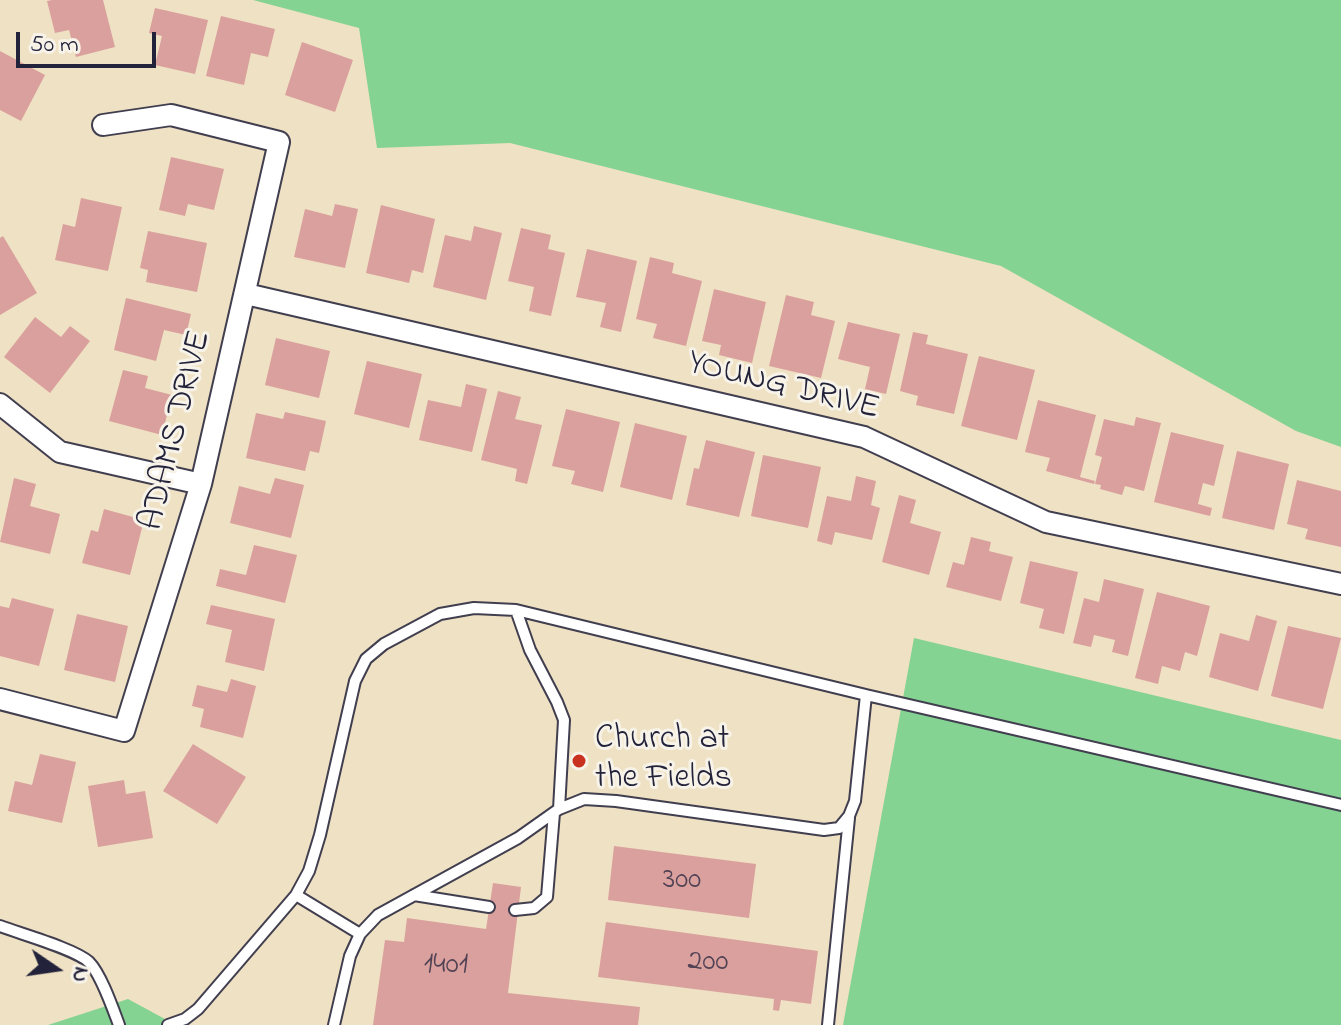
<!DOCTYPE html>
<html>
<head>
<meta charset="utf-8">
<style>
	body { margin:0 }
	#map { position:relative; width:1341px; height:1025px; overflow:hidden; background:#efe1c3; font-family:"Indie Flower",sans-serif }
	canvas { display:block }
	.north { position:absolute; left:16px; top:929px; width:80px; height:80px; -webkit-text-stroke:6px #f7f3e8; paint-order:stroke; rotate:103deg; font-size:22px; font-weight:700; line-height:32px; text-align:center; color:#22223b }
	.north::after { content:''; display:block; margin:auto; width:28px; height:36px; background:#22223b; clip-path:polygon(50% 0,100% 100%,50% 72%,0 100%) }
	.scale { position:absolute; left:16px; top:32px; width:140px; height:36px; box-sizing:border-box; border:4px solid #22223b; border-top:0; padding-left:10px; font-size:24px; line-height:28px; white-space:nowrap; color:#22223b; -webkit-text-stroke:6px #f7f3e8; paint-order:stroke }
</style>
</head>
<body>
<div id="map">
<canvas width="1341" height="1025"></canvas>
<div class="north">N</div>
<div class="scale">50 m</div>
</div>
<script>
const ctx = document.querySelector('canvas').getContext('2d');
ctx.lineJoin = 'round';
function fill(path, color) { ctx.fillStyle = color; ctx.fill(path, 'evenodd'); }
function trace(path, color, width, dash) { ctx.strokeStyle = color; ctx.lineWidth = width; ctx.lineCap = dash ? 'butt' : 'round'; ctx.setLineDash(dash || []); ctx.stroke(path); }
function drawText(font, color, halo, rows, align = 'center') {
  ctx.font = font + ' "Indie Flower",sans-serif'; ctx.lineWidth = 6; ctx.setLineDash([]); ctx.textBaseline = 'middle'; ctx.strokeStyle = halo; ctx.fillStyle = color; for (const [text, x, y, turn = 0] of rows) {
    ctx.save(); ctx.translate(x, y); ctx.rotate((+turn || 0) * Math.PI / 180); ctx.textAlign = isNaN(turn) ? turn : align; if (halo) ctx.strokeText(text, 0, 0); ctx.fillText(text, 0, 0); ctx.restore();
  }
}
fill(new Path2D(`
	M253,0H1341V447L1296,431L1001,266L510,143L377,148L359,28Z
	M914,638L1341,740V1025H843Z
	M128,999L176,1025H48Z`), '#85d392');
fill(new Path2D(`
	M52,0H103L115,47L76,57L69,30L55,33L47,1Z
	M155,8L208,20L195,74L155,65L162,36L149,33Z
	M221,16L275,29L268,57L251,53L244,85L206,76Z
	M302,42L353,60L335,112L285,95Z
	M0,51L45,75L21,121L0,110Z
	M171,157L224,169L214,210L188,204L185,216L159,210Z
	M81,198L122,207L108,271L55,260L63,224L75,227Z
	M335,204L358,209L345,268L294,257L305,209L332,216Z
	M381,205L435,219L423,273L412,270L409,283L366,273Z
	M474,226L502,233L486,300L433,287L445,235L471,241Z
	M521,228L551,235L548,249L565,253L551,316L529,311L534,287L508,281Z
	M148,231L207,243L197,292L146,282L148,270L140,268Z
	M3,236L37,293L0,315V238Z
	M587,249L637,261L621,332L600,327L606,303L576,297Z
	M650,257L674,263L672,273L702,281L686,346L653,338L657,324L636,319Z
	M714,289L766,302L752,363L719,355L721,345L702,341Z
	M786,295L814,302L811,315L835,321L821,378L769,366Z
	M126,298L191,314L186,335L164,330L156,361L114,350Z
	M35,317L61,337L70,326L90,341L50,393L4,357Z
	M848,322L900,334L886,394L865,389L870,367L838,359Z
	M913,332L928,335L926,344L968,354L954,414L916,405L918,396L900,391Z
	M276,338L330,351L319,398L265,385Z
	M979,356L1035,370L1017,440L961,426Z
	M367,361L422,374L409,428L354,414Z
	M123,370L148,376L145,388L172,395L162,435L109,421Z
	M466,384L487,389L472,452L419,440L428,400L461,407Z
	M498,391L521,397L515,419L542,425L527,484L515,481L517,469L481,460Z
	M1038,400L1096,415L1080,477L1095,481L1094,484L1046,471L1050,458L1025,452Z
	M566,409L620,422L603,492L571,484L575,471L552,466Z
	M285,412L326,421L319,453L310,451L305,471L246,458L256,413L283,419Z
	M1136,417L1161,423L1144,491L1125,486L1122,495L1100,489L1101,485L1095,484L1102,457L1095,455L1104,419L1134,426Z
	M635,423L687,436L672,500L620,487Z
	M1171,432L1224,445L1214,486L1203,483L1198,504L1212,508L1210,516L1154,502Z
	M706,440L755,452L739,517L686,505L694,468L699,469Z
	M1237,451L1289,464L1274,530L1222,518Z
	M763,455L821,467L808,528L751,516Z
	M856,476L876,481L871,505L880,508L872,540L835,532L832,545L817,541L827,496L851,501Z
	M14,478L36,484L30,506L60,514L50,554L0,542Z
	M275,478L304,485L291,538L230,523L239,486L270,494Z
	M1297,480L1341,491V547L1305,539L1308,529L1287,524Z
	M899,495L916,500L910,523L941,532L929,575L882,562Z
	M104,509L144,520L130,575L82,563L91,530L98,532Z
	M971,537L991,542L989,551L1013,557L1001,601L946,587L953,562L964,565Z
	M254,545L297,555L285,603L216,586L220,569L246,575Z
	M1030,561L1078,572L1064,634L1039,628L1044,609L1020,603Z
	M1104,579L1144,589L1128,656L1112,652L1115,640L1094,635L1091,647L1073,643L1084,598L1099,602Z
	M1157,592L1210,606L1197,656L1185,652L1180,671L1162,666L1158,684L1135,678Z
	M12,598L54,609L39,666L0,656V606L9,608Z
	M211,605L275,619L264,671L225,662L232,630L206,624Z
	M77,614L128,626L115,682L64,670Z
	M1256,615L1277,621L1258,691L1209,677L1220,633L1249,641Z
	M1288,626L1341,638L1323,709L1271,696Z
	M231,679L256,686L243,738L200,727L204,709L192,706L197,685L227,692Z
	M193,744L246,777L217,824L163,791Z
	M40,754L76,762L62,823L8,811L15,781L32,785Z
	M124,780L126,794L145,791L153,838L98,847L88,786Z
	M614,846L756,864L749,918L608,900Z
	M493,883L521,887L508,993L640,1007L638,1025H373L385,940L404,942L407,918L486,929Z
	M606,922L818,951L811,1004L781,1000L779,1011L773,1010L774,999L598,977Z`), '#daa09d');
const service = new Path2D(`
	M516,610L530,650L557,702L564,720L559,809
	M866,695L1341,805
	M296,895L360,934
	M414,895L489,907
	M515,910L534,908L547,897L554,813
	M0,926C21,934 75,949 89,962C101,974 113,1009 119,1025
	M168,1025L185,1019L198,1009L296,895L309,871L320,835L355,681L366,659L384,644L440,614L474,608L516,610L866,695L855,801L849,816L839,828L824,830L616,801L584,799L559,809L518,838L378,915L360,934L350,956L334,1025
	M828,1025L849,818`);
const minor = new Path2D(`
	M246,294L864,437L1046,522L1341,584
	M0,404L60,452L201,484
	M0,699L124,731L201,484L279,142L171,115L103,125`);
trace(service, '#413f4f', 14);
trace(minor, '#413f4f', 24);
trace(service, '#fff', 10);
trace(minor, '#fff', 20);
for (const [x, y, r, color] of [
	[579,761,8,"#c8321e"]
]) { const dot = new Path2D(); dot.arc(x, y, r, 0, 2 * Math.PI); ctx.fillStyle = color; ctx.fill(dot); trace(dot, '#f7f3e8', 3); }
drawText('30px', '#504254', null, [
	["300",682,882],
	["200",708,964],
	["1401",446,967]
]);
drawText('34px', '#22223b', '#f7f3e8', [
	["YOUNG DRIVE",783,388,14],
	["ADAMS DRIVE",178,431,-76]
]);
drawText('34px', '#22223b', '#f7f3e8', [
	["Church at",595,741],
	["the Fields",595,780]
], 'left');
</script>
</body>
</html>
